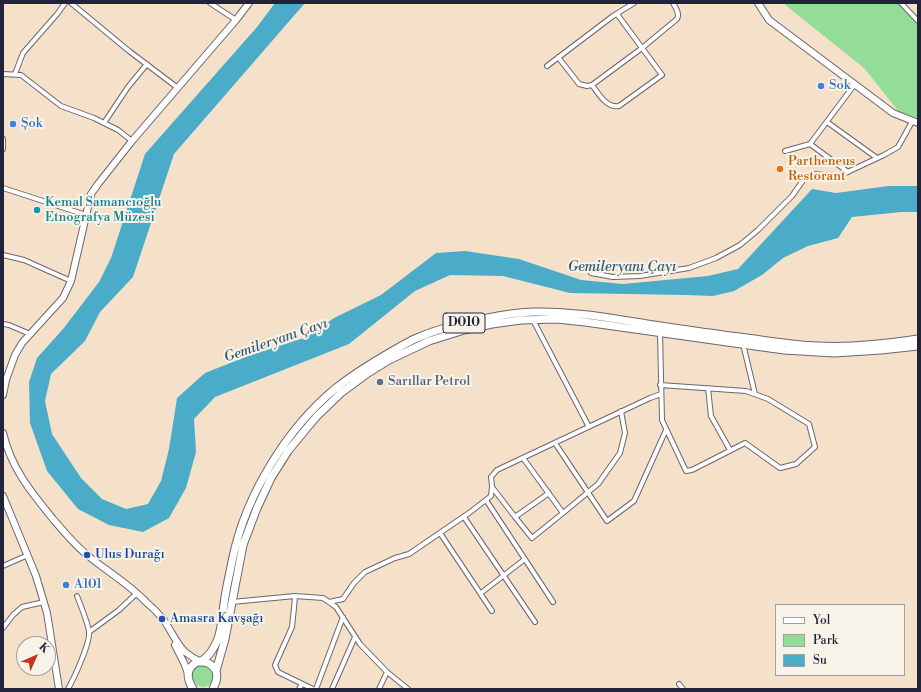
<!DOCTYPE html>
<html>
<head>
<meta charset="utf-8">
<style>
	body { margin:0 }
	#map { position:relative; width:921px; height:692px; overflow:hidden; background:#f5e1c9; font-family:"Libre Bodoni",serif }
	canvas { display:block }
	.frame { position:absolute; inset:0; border:4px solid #22223b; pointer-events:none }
	.legend { position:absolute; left:775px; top:604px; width:130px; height:72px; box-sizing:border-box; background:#f7f3e8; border:1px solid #a29fa3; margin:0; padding:5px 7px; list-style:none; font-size:12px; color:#22223b }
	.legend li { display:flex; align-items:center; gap:8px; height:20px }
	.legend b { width:20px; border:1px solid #a29fa3 }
	.north { position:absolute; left:16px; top:636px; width:40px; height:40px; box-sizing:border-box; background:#f7f3e8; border:1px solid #a29fa3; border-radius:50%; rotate:45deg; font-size:11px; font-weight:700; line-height:16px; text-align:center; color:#22223b }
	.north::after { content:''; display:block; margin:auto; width:14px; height:18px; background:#c8321e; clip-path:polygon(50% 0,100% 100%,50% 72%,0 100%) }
</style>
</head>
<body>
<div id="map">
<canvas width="921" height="692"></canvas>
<div class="frame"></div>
<ul class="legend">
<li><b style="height:5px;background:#fff"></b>Yol</li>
<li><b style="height:11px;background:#93dd99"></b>Park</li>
<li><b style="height:11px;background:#4bacca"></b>Su</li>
</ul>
<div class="north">K</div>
</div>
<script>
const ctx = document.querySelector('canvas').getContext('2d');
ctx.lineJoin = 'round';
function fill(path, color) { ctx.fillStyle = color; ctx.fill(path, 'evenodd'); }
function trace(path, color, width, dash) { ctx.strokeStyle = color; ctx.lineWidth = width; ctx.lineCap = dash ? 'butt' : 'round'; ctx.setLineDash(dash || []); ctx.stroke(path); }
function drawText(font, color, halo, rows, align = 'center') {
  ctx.font = font + ' "Libre Bodoni",serif'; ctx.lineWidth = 4; ctx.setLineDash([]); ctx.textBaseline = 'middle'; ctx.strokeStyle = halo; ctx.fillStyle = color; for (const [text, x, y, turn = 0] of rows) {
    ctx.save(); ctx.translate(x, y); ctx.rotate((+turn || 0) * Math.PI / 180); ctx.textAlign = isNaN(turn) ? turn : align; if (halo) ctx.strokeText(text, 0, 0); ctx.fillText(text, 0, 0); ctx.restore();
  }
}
fill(new Path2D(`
	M786,3H901L918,17V118L899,112L864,68L784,4Z
	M192 676a11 11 0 1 1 22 0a11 11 0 1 1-22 0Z`), '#93dd99');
fill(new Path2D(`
	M275,3H305L174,154L133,277L100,312L85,341L51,374L45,401L52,434L81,478L102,499L126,509L148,504L161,481L169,449L177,398L205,373L248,356L307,337L334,318L381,295L436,253L465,251L519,259L581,280L623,284L708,276L738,269L812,189L836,193L888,186H918V212H901L852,217L838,238L808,246L783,258L762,275L734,291L713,296L686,295L570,293L503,276L450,275L415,291L349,344L215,397L194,419L196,452L186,488L169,518L143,532L109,525L78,509L47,471L30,423L29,382L37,358L63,329L99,282L111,258L145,154L257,27Z`), '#4bacca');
const street = new Path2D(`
	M71,3L129,51L178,88
	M210,3L236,20
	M901,3L918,21
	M558,57L579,84L587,86L592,85L642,48L677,19C680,14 676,8 673,3
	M547,66L613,16L634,3
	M3,74L21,75L61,106L94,118L118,130L132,141
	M15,74L23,53L58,13L65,3
	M592,85C599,94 606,108 619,106L662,75L617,14
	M827,122L877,158
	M104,123L128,87L147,64
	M3,139V149
	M810,144L848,172
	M785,151L810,144L855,84
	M3,188L86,215
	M3,255L24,260L71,281
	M591,273L613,277L640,276L689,268L716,258L740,245L758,230L792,196L804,179L812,174L839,176L884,155L898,147L913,120
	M533,320L589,427
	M3,324L9,325L30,334
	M660,333L662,420L686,471L692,470L745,443L780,468L796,464L815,447L809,424L768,399L746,391L660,385
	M743,344L755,394
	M708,388L711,416L730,450
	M555,443L607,521L634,501L666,430
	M523,458L563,513L598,484L620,453L625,433L621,411
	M492,487L515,517L549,493
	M486,500L553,602
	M464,517L535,622
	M515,517L532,538L563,513
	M440,533L492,611
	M3,566L28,555
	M481,593L525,559
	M295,596L294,608L292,627L275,665L278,672L313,689
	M232,602L295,596L323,598L336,607L360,644L387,672L408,689
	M329,602L343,599L354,583L365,572L395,558L409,554L469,513L491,496L492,486L491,477L497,470L650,398L661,394
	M3,628L13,615L22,607L44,602
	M89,632L119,610L137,593
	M679,684L683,689
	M68,689C74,678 91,642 89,631C87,621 81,606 77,596
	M299,689L302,684
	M316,689L343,617
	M332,689L355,637
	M379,689L387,672`);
const secondary = new Path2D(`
	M758,3L769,20L893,113L918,123
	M3,496L36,576L47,613L59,689`);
const primary = new Path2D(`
	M3,395L6,380L15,355L22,343L63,298L71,281L91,194L98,184L132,141L236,20L249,3
	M3,433C11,468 31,492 53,519C64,532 74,544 86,554C106,571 128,583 146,602C152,607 158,613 163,619C171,630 176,643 185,652C190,656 195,659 201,662
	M175,645L185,665L188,674`);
const highway = new Path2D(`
	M201,662C208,662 212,664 216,671
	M193,689C188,681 185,671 194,664C197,662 200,662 203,660C209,656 214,648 217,641C222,630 222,616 224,604C226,588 230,572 233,557C246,495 287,428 336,388C355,373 375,361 396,349C403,345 410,341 417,338C428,333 441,329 453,326C480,319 506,313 533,312C571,311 610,318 647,324C680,329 714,334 747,338C770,341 794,345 818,346C852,348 885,344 918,339
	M213,689C216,682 218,678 216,671L225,639L243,545L257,508L271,478L288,451L306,429L317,416L341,393L368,373L389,360L429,341L464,330L492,324L521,320L557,319L585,322L784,350L834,353L881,350L918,346`);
trace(street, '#6c656d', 6);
trace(secondary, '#6c656d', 8);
trace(primary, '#6c656d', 8);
trace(highway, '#6c656d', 9);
trace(street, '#fff', 4);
trace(secondary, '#fff', 6);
trace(primary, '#fff', 6);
trace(highway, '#fff', 7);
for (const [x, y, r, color] of [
	[821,86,4,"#3f7fe0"],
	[13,124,4,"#3f7fe0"],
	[780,169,4,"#e8710a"],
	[37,210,4,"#0f9aa8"],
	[380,382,4,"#5c6f8a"],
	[87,555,4,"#1a4fb4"],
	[66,585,4,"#3f7fe0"],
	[162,619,4,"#1a4fb4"]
]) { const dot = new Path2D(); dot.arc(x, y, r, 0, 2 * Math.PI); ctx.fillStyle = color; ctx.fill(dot); trace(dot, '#f7f3e8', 1.5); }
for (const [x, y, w] of [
	[464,323,42]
]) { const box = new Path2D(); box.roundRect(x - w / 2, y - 10, w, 20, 3); ctx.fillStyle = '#f7f3e8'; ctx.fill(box); trace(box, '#22223b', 1); }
drawText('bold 12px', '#22223b', null, [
	["D010",464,323]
]);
drawText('13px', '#366cbe', '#f7f3e8', [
	["Sok",829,86],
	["Şok",21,124],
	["A101",74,585]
], 'left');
drawText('13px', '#c56008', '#f7f3e8', [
	["Partheneus",788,162],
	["Restorant",788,177]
], 'left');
drawText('13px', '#0d838f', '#f7f3e8', [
	["Kemal Samancıoğlu",45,203],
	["Etnografya Müzesi",45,218]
], 'left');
drawText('13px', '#4e5e75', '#f7f3e8', [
	["Sarıllar Petrol",388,382]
], 'left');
drawText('13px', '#164399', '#f7f3e8', [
	["Ulus Durağı",95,555],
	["Amasra Kavşağı",170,619]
], 'left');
drawText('italic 14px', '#325974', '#f7f3e8', [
	["Gemileryanı Çayı",622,268],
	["Gemileryanı Çayı",276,341,-19]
]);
</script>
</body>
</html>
